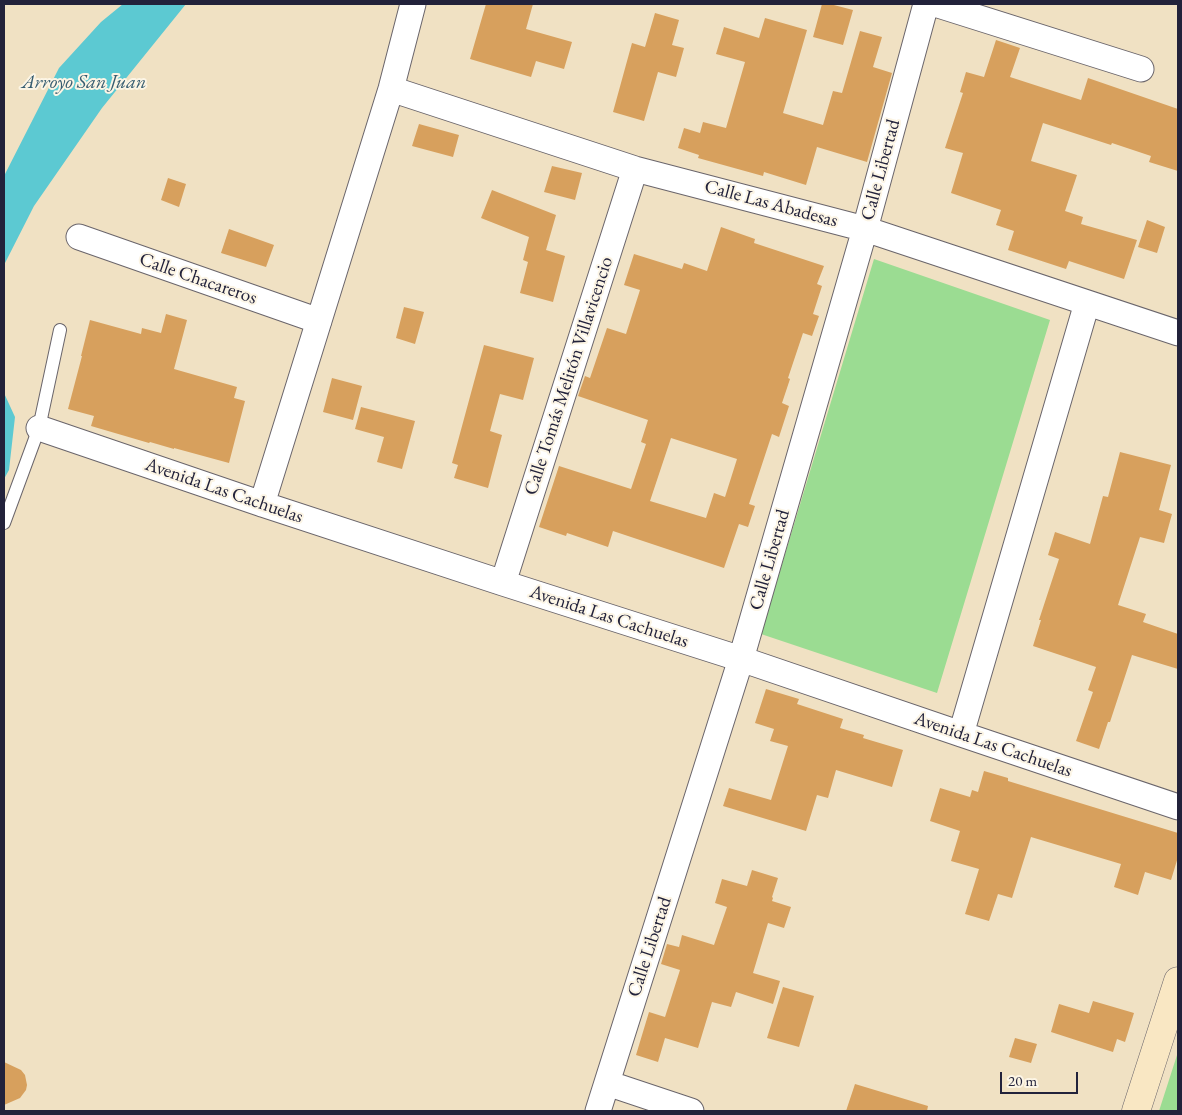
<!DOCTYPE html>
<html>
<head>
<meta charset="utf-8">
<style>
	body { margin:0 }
	#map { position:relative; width:1182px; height:1115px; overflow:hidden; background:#f0e1c3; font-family:"EB Garamond",serif }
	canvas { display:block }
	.frame { position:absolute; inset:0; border:5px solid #22223b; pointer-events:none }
	.scale { position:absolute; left:1000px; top:1072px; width:78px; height:22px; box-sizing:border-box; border:2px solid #22223b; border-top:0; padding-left:6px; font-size:15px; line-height:18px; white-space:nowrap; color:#22223b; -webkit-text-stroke:4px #fcf5e5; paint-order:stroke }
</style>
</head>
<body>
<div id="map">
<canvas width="1182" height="1115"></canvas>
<div class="frame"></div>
<div class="scale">20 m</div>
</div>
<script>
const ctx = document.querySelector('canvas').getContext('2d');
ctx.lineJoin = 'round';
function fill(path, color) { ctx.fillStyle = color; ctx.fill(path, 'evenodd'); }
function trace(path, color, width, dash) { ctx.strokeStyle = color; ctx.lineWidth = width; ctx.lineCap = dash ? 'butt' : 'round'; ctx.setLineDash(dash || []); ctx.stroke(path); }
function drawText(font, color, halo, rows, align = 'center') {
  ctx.font = font + ' "EB Garamond",serif'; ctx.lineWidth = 4; ctx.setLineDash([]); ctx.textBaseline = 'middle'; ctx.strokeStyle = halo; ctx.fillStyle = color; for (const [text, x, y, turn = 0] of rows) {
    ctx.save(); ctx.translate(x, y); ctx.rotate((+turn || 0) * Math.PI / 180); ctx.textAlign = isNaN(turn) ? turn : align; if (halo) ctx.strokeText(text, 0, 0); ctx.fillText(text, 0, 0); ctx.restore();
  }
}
fill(new Path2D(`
	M874,259L1050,320L937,693L761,634Z
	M1178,1052V1111H1159Z`), '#9bdc92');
fill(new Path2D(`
	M123,4H186L102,108L34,206L4,265V176L59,68L101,22Z
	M4,393L15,417L9,470L4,479Z`), '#5cc9d2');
fill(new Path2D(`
	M486,4H533L526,29L572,42L564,69L536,61L531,77L470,59Z
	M822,4H830L853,10L843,45L813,37Z
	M655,13L679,20L672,45L684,48L676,77L658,72L644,121L613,112L632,43L645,47Z
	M765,18L807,30L783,113L823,125L833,91L842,93L860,31L882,37L873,67L892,73L867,162L817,147L806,185L764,172L763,176L698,158L699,155L678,148L684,128L700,133L703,122L726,128L745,62L716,54L724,27L759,38Z
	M996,40L1020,48L1010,77L1081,100L1088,78L1178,109V171L1149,162L1151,156L1112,143L1111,145L1043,123L1031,161L1077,175L1065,211L1083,217L1081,224L1137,240L1124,279L1069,261L1066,269L1008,250L1014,231L996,225L1001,210L951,193L963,153L945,148L963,93L960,92L966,72L984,77Z
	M419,124L459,135L453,157L412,146Z
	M552,166L582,173L575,200L544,192Z
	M168,178L186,184L179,207L161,200Z
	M492,190L556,215L546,250L565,256L553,302L520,293L528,262L523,260L529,237L481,218Z
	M1147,220L1165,227L1157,253L1138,247Z
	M721,227L755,239L754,243L824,266L817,284L822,286L813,314L819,316L812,336L803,333L788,378L790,379L782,403L789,406L779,437L772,434L749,504L755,506L748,527L739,524L724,568L613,531L608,547L567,533L566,536L539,527L559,466L631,489L646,444L641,442L648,420L578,396L585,376L590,378L607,328L626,334L640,290L624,285L634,254L682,269L684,263L707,271ZM671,438L737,459L725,497L714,493L706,518L650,501Z
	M229,229L274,245L266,267L221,253Z
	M404,307L424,312L415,344L396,338Z
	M166,314L187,320L174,369L237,387L234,398L245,401L229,463L174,448V449L150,442L149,443L91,426L94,416L68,409L82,356H81L90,320L141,334L142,328L161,333Z
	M484,345L534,358L523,400L500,394L490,431L502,435L488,488L454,478L458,465L452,463Z
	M332,378L362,386L353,420L323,412Z
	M361,407L415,421L402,469L377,462L384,437L355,429Z
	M1120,452L1171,465L1159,510L1172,514L1164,543L1140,537L1118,605L1146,614L1143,622L1178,634V669L1132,655L1110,722H1108L1099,749L1076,741L1093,692L1088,690L1096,667L1033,646L1041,620H1039L1059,559L1048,555L1055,532L1090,544L1103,496L1108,497Z
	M766,689L799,699L797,704L843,719L840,728L864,735L863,738L903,750L892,787L836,770L828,798L817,795L806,831L723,806L729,788L771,800L788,746L770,741L774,729L755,723Z
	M984,771L1008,778V781L1178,833V857L1171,880L1145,872L1138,895L1114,887L1121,864L1031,837L1012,898L998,894L989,921L965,914L979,869L951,861L960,831L930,821L940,788L970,797L972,790L978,792Z
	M752,870L778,878L772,897L773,898L772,901L791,907L784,928L768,923L753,973L780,981L773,1004L736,992L731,1007L712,1002L698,1048L665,1038L658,1062L636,1055L649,1012L665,1017L680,970L661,964L667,944L679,947L682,935L714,945L727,907L715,903L722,879L747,886Z
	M783,987L814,996L799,1047L767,1038Z
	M1093,1001L1134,1013L1125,1042L1117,1039L1113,1052L1051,1032L1059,1004L1089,1013Z
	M1015,1038L1037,1044L1031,1063L1009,1057Z
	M4,1062L21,1070L25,1075L27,1085L26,1090L20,1098L4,1105Z
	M855,1084L928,1106L927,1111H846Z`), '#d7a05d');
const service = new Path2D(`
	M4,523L39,428L60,330`);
const minor = new Path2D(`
	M935,4L1141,69
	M391,89L635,169L865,229L1178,333
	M79,237L319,321
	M39,428L262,504L503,583L741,659L961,734L1178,807
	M262,504L391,89L413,4
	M503,583L635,169
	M961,734L1087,303
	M607,1083L691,1111
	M598,1111L741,659L865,229L926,4`);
const secondary = new Path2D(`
	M1136,1111L1178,981`);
trace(service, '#6a656b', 14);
trace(minor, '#6a656b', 27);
trace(secondary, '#6a656b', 29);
trace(service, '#fff', 12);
trace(minor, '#fff', 25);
trace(secondary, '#f9e7c3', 28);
drawText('19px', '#22223b', '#fcf5e5', [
	["Calle Libertad",881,170,-75],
	["Calle Las Abadesas",771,204,15],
	["Calle Chacareros",198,279,19],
	["Calle Tomás Melitón Villavicencio",569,376,-72],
	["Avenida Las Cachuelas",224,491,19],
	["Calle Libertad",770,560,-74],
	["Avenida Las Cachuelas",609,617,18],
	["Avenida Las Cachuelas",993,745,19],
	["Calle Libertad",650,947,-72]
]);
drawText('italic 20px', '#365c70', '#fcf5e5', [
	["Arroyo San Juan",84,83]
]);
</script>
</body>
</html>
